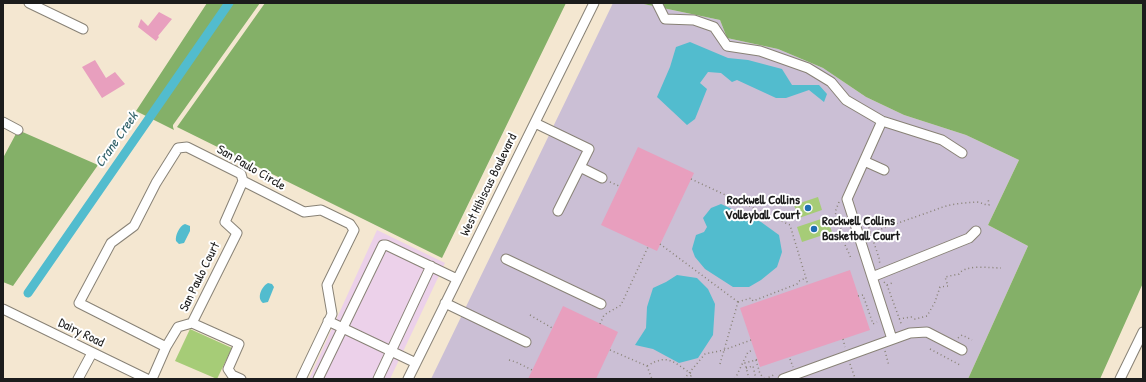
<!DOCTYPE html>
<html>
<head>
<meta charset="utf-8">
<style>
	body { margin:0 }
	#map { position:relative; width:1146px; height:382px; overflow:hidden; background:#f4e7d1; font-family:"Patrick Hand",sans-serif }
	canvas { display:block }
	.frame { position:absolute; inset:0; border:4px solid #1c1c1c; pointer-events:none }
</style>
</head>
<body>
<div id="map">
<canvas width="1146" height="382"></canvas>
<div class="frame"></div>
</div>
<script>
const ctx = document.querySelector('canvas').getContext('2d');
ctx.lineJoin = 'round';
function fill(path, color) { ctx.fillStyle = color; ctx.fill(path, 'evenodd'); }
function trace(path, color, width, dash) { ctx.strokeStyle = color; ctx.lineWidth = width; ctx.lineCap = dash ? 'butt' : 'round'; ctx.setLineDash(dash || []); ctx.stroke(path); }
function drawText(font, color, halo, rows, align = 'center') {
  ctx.font = font + ' "Patrick Hand",sans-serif'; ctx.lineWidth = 4; ctx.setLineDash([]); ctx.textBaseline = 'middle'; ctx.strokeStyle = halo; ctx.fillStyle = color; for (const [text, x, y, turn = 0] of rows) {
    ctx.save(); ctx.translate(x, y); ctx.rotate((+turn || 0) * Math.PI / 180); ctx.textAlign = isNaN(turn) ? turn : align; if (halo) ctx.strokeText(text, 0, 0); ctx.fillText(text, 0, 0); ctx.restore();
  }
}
fill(new Path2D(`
	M377,230L445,263L390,379H309Z`), '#ecd1ea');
fill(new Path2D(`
	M613,3H639L720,20L727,38L778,49L823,68L866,97L904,115L966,135L1019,160L988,225L1028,246L968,379H431Z`), '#cbbfd5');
fill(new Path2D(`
	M818,197L822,210L799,218L794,205Z
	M827,217L832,232L802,242L797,227Z
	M190,329L232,348L217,379L175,361Z`), '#a6cc77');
fill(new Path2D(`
	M207,3H260L173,125V127L174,130L136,111Z
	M265,3H566L442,258L177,127Z
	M639,3H1143V283L1100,379H968L1028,246L988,225L1019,160L966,135L904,115L866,97L823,68L778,49L727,38L720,20Z
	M18,130L98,165L13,286L3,282V158Z`), '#84b068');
fill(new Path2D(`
	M690,42L728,58L748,60L782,69L792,85H819L827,94L824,102L809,90L786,98H776L737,80L732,82L721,73L708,72L700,83L707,89L695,119L687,125L657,97L670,67L676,47Z
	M721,204L761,222L779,235L782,252L777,267L761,280L749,287H733L705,269L695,257L692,249L696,235L704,232L707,227L703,218L711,208Z
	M185,224L190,226V231L184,243L179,244L176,241C175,236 179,226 185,224Z
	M677,275L697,278L708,289L715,304L713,335L698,358L679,363L653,349L635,345L646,328L647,307L653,288L666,282Z
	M268,283L272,284L274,287L268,302L263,303C256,298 262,286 268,283Z`), '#52bcce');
trace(new Path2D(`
	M28,293L229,3`), '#52bcce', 9);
fill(new Path2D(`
	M159,12L172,19L158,36L159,37L156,41L138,27L141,19L148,26Z
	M95,60L106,78L115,72L125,84L102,98L82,67Z
	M638,147L694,173L657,251L601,225Z
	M850,270L870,330L760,367L740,308Z
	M563,306L618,332L596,379H528Z`), '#e89fbe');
const minor = new Path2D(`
	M29,3L83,29
	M657,3L665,19L694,20L714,27L727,46L760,51L808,68L831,82L846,100L882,121L942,140L962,153
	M882,121L847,199L892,339
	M3,122L18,130
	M535,123L589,149L558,211
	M864,161L884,170
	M580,167L602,178
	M506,259L601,304
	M872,277L969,238L976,231
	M445,303L526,342
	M3,309L147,379
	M328,321L416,363
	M192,323L239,344L228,369L232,375L241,379
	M166,347L79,303L111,243L134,226L156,183L178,148L187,147L241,174L243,181L304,212L321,210L350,224L354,230L327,285L332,314L301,379
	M78,379L92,353
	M152,379L166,347L178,327L192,323L237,233L225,222L243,181
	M318,379L383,245H386L457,279
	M378,379L431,266
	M408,379L594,3
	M783,379L910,333L927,332L962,350
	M1120,379L1143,332`);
trace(minor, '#888276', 11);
trace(new Path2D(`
	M691,179L790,225L808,285
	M610,182L619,186
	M839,202L835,212L843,236H841L851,258
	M865,216L879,258L880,265
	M870,233L935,210C948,204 963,203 976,202C981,202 984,205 989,205L988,198
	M660,244L738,302
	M884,282L887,285L902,326
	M887,285L892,283
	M858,296L863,295L873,324L877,322
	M738,302L751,298L753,301L797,284L799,281L806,278
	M530,315L552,328
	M899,319L911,317L915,319L927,316L935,302L940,287L948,286L945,277L959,274C965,264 991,268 1001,268
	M600,324L604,315L621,305L648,247
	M958,338L962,335L972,340
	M843,339L845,347
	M930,349L960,365
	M610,350L647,366L652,379
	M885,351L889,366
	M790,359L793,367
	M509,360L516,362L532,370
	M756,360L760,374L764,378
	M720,364L738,302
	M850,364L855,378
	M647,366C668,353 673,362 692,374L689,379
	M746,368L753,366L756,379
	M684,379L705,354L724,350L751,340
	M735,379L748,352L753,350
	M749,379L745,363L756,360L757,359
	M765,379L776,374`), '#888276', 1.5, [1, 3]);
trace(minor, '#fff', 9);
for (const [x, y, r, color] of [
	[808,208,4,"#1f6fb2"],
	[814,229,4,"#1f6fb2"]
]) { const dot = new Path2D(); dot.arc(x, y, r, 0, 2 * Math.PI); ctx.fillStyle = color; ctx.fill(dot); trace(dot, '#fff', 1.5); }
drawText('13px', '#1c1c1c', '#fff', [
	["San Paulo Circle",251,168,30],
	["West Hibiscus Boulevard",489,185,-64],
	["San Paulo Court",200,277,-64],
	["Dairy Road",81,333,26]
]);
drawText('bold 13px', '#1c1c1c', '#fff', [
	["Rockwell Collins",800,201],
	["Volleyball Court",800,216],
	["Rockwell Collins",822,222,"left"],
	["Basketball Court",822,237,"left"]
], 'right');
drawText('italic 14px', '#34646c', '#fff', [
	["Crane Creek",117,140,-55]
]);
</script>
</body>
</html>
